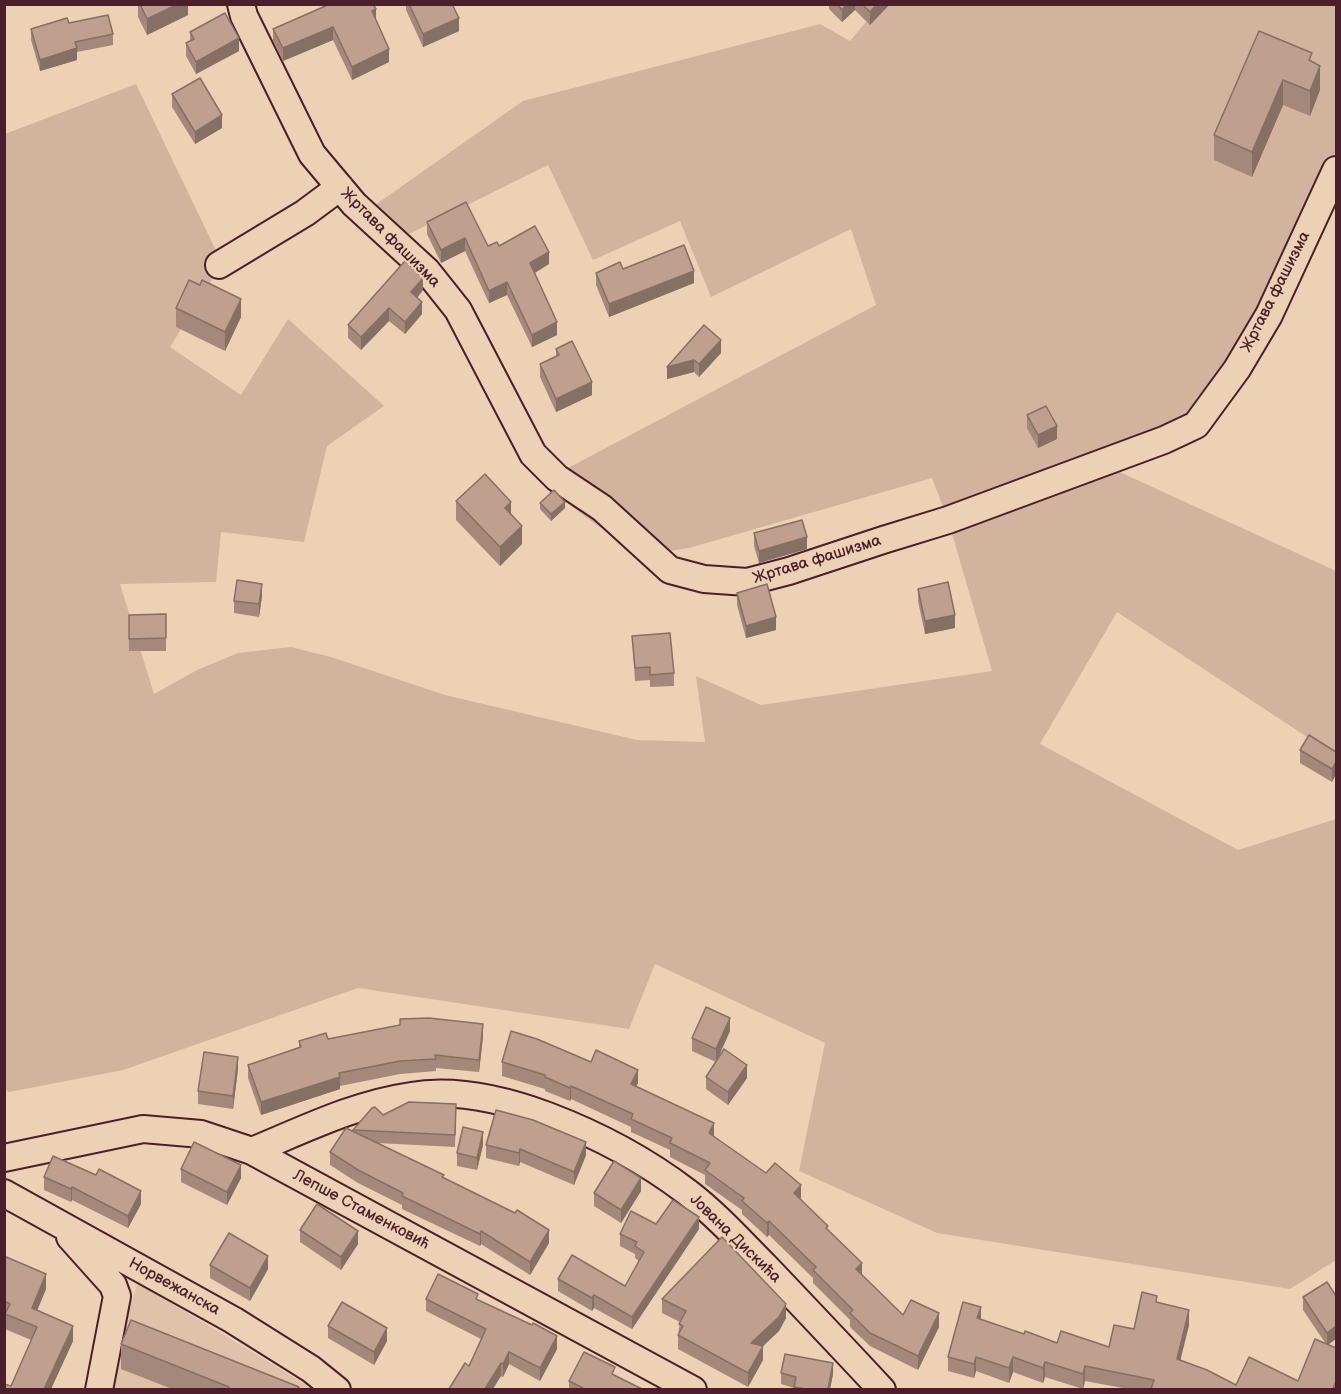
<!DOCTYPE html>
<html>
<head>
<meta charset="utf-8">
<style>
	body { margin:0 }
	#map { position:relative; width:1341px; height:1394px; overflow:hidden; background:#edd1b4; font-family:"Balsamiq Sans",sans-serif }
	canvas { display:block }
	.frame { position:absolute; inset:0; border:6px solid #4a1f2b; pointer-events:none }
</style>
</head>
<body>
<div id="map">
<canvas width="1341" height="1394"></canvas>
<div class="frame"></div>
</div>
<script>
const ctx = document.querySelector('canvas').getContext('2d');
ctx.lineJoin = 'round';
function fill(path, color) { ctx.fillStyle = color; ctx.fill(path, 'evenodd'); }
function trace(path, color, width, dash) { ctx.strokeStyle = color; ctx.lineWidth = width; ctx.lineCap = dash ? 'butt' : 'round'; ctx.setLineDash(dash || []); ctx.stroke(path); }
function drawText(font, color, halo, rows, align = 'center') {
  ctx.font = font + ' "Balsamiq Sans",sans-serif'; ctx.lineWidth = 4.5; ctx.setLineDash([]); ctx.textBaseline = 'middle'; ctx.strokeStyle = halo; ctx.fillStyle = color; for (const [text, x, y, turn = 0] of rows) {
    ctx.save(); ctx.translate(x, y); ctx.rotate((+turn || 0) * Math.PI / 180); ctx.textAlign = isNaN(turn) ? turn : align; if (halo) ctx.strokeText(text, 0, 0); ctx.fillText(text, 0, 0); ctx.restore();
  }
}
fill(new Path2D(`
	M138,1283L305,1384L311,1389L110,1390L122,1327Z`), '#dfc2a9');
fill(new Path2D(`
	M880,5H1336V170L1196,425L1100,463L1336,571V756L1117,612L1040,744L1238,850L1336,819V1260L1290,1289L937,1233L799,1171L825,1043L655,964L629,1029L358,988L123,1070L9,1092L5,1089V134L136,84L222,263L170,347L241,395L288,319L384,406L327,446L304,542L221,532L216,582L120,584L154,694L197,670L238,653L291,647L331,657L445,695L637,740L705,742L696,676L761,705L992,671L948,520L932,478L689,548L650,554L598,526L571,506L551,477L876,305L851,229L711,297L680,221L593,260L548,165L403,237L368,210L523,101L820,24L850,41Z`), '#d2b49e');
const minor = new Path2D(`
	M241,4L244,16L312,154L354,204L427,271L458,310L533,454L557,478L602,508L670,570L704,579L747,582L789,571L883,540L948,520L1164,440L1196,425L1237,369L1269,315L1336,170
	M219,265L305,213L340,187
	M252,1151C303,1130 355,1104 411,1096C457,1088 505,1100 548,1116C598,1135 645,1160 687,1192C716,1214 741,1242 766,1267C805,1308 844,1349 882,1390
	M4,1158L143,1129L201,1134L252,1151L693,1390
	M4,1193L233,1320L311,1369L337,1390
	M70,1237L113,1285L117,1296L99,1390`);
trace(minor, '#4a1f2b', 30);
trace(minor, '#edd1b4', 26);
fill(new Path2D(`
	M138,4H188V15L147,35L138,17Z
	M325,4H373L376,20L389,62L352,80L333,40L283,61L273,41V29L326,7Z
	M406,4H452L459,31L423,47L406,10Z
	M829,4H889V5L870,25L855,10L842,22L829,9Z
	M69,23L113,34V45L77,52V60L40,71L31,40V29Z
	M1259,31L1312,62L1320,90L1310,116L1283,105L1252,177L1214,160V135Z
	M190,32L239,51L196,74L186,56V43L190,42Z
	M172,94L222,128L195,144L172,107Z
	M427,222L488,246H499L549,264L534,273L557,335L532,347L507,295L489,303L465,251L441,263L427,234Z
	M623,269L694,283L609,317L596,285V273Z
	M423,290L417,298L422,314L405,334L389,321L361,350L348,338V325Z
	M176,308L241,317L225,351L176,327Z
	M704,325L721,353L699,377L694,372L667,379Z
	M556,349L592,395L556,412L540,377V364L556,356Z
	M1027,415L1057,439L1038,448L1027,428Z
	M456,501L511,514L522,544L500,566L456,520Z
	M540,503L565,508L551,521L540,509Z
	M754,533L807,549L759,563L754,546Z
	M918,589L955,628L925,634L918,601Z
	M737,593L776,630L746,638L737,605Z
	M262,596L259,617L234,613V601Z
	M166,614V651H129V615Z
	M632,636L674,673V686L650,687V680L635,681Z
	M1300,750L1336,752V774L1332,782L1300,763Z
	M730,1031L716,1062L747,1078L728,1105L706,1089V1077L716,1062L692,1051V1038Z
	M483,1037L479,1072L436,1068V1071L400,1074L340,1086V1089L261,1115L248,1078V1065L299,1047V1041L328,1039Z
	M502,1062L638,1083L636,1086L714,1137L801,1198L800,1199L828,1230L862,1275L903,1315L939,1327L918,1370L870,1346L850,1327V1320L813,1283V1278L769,1235L767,1237L742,1214V1210L705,1184V1175L670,1157V1150L631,1132V1127L571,1099L570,1101L545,1091V1089L502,1076Z
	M238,1069L233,1109L198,1104V1091Z
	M383,1115L456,1116L455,1147L377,1143L444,1178L549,1243L530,1275L481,1244L480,1246L402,1209V1205L358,1183L330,1165V1152L353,1131V1130Z
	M483,1145L477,1170L457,1166V1153Z
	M486,1145L586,1155L574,1185L520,1162L519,1166L486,1158Z
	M181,1169L241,1178L227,1205L181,1182Z
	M44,1177L141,1204L128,1228L72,1200L71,1202L44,1190Z
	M641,1191L621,1223L594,1206V1193Z
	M656,1224L699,1229L632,1329L594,1308L592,1311L558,1291V1279L625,1286L639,1261L635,1258V1254L620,1246V1234Z
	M300,1230L358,1244L341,1270L300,1242Z
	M4,1256L46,1289L37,1310L73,1341L51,1389H4L11,1386L31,1340L5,1329Z
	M210,1265L268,1269L250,1301L210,1278Z
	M1336,1296V1339L1328,1345L1336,1389H1128L1085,1381L1083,1389L1045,1377L1043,1383L1013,1372L1009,1383L976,1371L974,1378L948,1371V1357L981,1320L1024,1334L1057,1343L1109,1347L1134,1329L1157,1302L1189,1325L1180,1360L1236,1385L1298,1381L1326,1344L1303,1310V1297Z
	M426,1299L478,1300L557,1349L540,1381L509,1364L503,1377L469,1366L481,1339L426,1311Z
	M662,1299L786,1318L779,1331L763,1346V1360L748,1387L678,1349V1335L680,1322L662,1313Z
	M328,1326L387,1341L374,1365L328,1338Z
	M121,1344L299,1389H172L121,1369Z
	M781,1373L833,1374L830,1389H794V1388L781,1384Z
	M615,1376L642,1389H569V1381Z`), '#a4897a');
fill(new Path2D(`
	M178,4H188V15L147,35V19Z
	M847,4H855V10L842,22V10Z
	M877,4L889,5L870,25V12Z
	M376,9V22L372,11Z
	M459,18V31L423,47V34Z
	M333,27V40L283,61V48Z
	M239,38V51L196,74V62Z
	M77,48V60L40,71V60Z
	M389,49V62L352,80V67Z
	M1320,66V90L1310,116V91Z
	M1283,80V105L1252,177V152Z
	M222,115V128L195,144V132Z
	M465,238V251L441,263V250Z
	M549,252V264L530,276V263Z
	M694,271V283L609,317V304Z
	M423,278V290L411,305V292Z
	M507,282V295L489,303V291Z
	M241,299V317L225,351V332Z
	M422,302V314L405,334V322Z
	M389,308V321L361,350V337Z
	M557,322V335L532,347V335Z
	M721,340V353L699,377V364Z
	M694,360V372L667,379V367Z
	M592,382V395L556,412V399Z
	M1057,426V439L1038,448V435Z
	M511,502V521L505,508Z
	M565,502V508L551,521V514Z
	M522,526V544L500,566V547Z
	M807,537V549L759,563V551Z
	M262,584V596L259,617V604Z
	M955,615V628L925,634V621Z
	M776,617V630L746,638V626Z
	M1336,762V774L1332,782V769Z
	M730,1018V1031L716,1062V1049Z
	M483,1024V1037L479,1072V1060Z
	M238,1057V1069L233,1109V1096Z
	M747,1065V1078L728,1105V1092Z
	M638,1070V1083L631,1098V1084Z
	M340,1077V1089L261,1115V1102Z
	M571,1086V1099L570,1101V1088Z
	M714,1123V1137L709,1133Z
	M483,1132V1145L477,1170V1158Z
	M586,1142V1155L574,1185V1172Z
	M520,1149V1162L519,1166V1153Z
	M241,1165V1178L227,1205V1192Z
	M641,1178V1191L621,1223V1210Z
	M801,1185V1198L794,1206V1193Z
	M72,1187V1200L71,1202V1189Z
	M141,1191V1204L128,1228V1216Z
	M699,1217V1229L632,1329V1317Z
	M769,1221V1235L767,1237V1223Z
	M549,1230V1243L530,1275V1262Z
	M358,1231V1244L341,1270V1257Z
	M481,1231V1244L480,1246V1234Z
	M268,1256V1269L250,1301V1288Z
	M862,1263V1277L856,1269Z
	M46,1274V1289L32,1323V1308Z
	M594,1295V1308L592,1311V1298Z
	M786,1304V1318L779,1331L763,1346V1360L748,1387V1373L751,1343Z
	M981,1307V1322L977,1318Z
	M1189,1310V1325L1177,1374V1359Z
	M939,1313V1327L918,1370V1356Z
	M73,1326V1341L51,1389H44Z
	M1336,1326V1339L1327,1345V1333Z
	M387,1328V1341L374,1365V1352Z
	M557,1336V1349L540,1381V1368Z
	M509,1352V1364L503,1377V1364Z
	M976,1357V1371L974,1378V1364Z
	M1013,1357V1372L1009,1383V1368Z
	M1045,1362V1377L1043,1383V1368Z
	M501,1363V1376L493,1389H485Z
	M833,1363V1374L830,1389H828Z
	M1085,1366V1381L1083,1389V1374Z`), '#866f63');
const building = new Path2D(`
	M140,4H178L147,19Z
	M373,4L376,9L372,11L389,49L352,67L333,27L283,48L273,29L330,4Z
	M409,4H452L459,18L423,34Z
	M837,4H847L842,10Z
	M862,4H877L870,12Z
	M225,13L239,38L196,62L186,43L194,39L190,32Z
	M108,15L113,34L75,42L77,48L40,60L31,29L67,18L69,23Z
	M1259,31L1312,53L1309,60L1320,66L1310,91L1283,80L1252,152L1214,135Z
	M200,78L222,115L195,132L172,94Z
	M466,202L488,246L497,242L499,246L535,226L549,252L530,263L557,322L532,335L507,282L489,291L465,238L441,250L427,222Z
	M684,245L694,271L609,304L596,273L620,262L623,269Z
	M405,261L423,278L411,292L422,302L405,322L389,308L361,337L348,325Z
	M189,280L200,285L202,280L241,299L225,332L176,308Z
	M704,325L721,340L699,364L694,360L667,367Z
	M572,341L592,382L556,399L540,364L559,355L556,349Z
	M1046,406L1057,426L1038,435L1027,415Z
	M485,474L511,502L505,508L522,526L500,547L456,501Z
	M554,490L565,502L551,514L540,503Z
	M802,520L807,537L759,551L754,533Z
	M237,580L262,584L259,604L234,601Z
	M948,582L955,615L925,621L918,589Z
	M767,584L776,617L746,626L737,593Z
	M166,614V638L129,639V615Z
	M670,633L674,673L650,675V667L635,668L632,636Z
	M1309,735L1336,752V762L1332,769L1300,750Z
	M706,1007L730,1018L716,1049L692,1038Z
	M429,1018L483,1024L479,1060L435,1055L436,1059L400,1061L339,1073L340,1077L261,1102L248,1065L301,1047L299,1041L326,1033L328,1039L400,1025V1019Z
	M511,1031L537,1039L591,1062L596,1050L638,1070L631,1084L714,1123L709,1133L766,1173L775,1163L801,1185L794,1193L828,1226L826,1228L862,1263L856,1269L903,1315L911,1300L939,1313L918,1356L870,1333L850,1313L853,1310L813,1270L816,1267L769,1221L767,1223L742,1201L744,1198L705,1170L710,1163L670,1143L672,1138L631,1119L633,1114L571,1086L570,1088L545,1077V1075L502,1062Z
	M724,1049L747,1065L728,1092L706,1077Z
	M204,1052L238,1057L233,1096L198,1091Z
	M409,1102L456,1104L455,1135L353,1130L372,1108L375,1107L383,1115Z
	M496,1110L533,1120L586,1142L574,1172L520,1149L519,1153L486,1145Z
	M463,1127L483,1132L477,1158L457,1153Z
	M346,1128L444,1175L442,1177L515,1213L517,1210L549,1230L530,1262L481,1231L480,1234L402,1196L403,1193L358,1170L330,1152Z
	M194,1142L241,1165L227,1192L181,1169Z
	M53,1156L96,1175L99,1169L141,1191L128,1216L72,1187L71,1189L44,1177Z
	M614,1161L641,1178L621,1210L594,1193Z
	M673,1200L699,1217L632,1317L594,1295L592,1298L558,1279L572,1255L625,1286L644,1252L635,1246L637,1242L620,1234L631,1211L656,1224Z
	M317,1204L358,1231L341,1257L300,1230Z
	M229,1233L268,1256L250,1288L210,1265Z
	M722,1237L786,1304L779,1317L751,1343L763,1346L748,1373L678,1335L683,1326L679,1324L686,1311L662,1299Z
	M4,1256L46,1274L32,1308L73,1326L44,1389H4V1384L11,1386L37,1327L5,1314L10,1304L4,1301Z
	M438,1274L478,1294L476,1299L532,1325L533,1323L557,1336L540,1368L509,1352L503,1364L501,1363L485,1389H449L465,1363L469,1366L486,1329L426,1299Z
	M1327,1282L1336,1296V1326L1327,1333L1303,1297Z
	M1142,1292L1157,1296L1156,1302L1189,1310L1177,1359L1207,1370L1236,1385L1249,1357L1298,1381L1315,1339L1336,1348V1381L1333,1389H1151L1154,1380L1085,1366L1083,1374L1045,1362L1043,1368L1013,1357L1009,1368L976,1357L974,1364L948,1357L963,1302L981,1307L977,1318L1024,1334L1025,1331L1057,1343L1061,1331L1109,1347L1114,1325L1134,1329Z
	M342,1302L387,1328L374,1352L328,1326Z
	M131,1320L299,1387L297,1389H228L229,1387L121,1344Z
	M584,1352L615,1367L612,1374L642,1389H582L583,1388L569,1381Z
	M785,1354L833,1363L828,1389H806L794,1387L796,1377L781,1373Z`);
fill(building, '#bf9f8e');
trace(building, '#866f63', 1.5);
drawText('16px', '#4a1f2b', '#edd1b4', [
	["Жртава фашизма",390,238,45],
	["Жртава фашизма",1276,292,-63],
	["Жртава фашизма",817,560,-17],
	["Лепше Стаменковић",361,1210,28],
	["Јована Дискића",735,1239,44],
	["Норвежанска",174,1287,29]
]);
</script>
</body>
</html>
